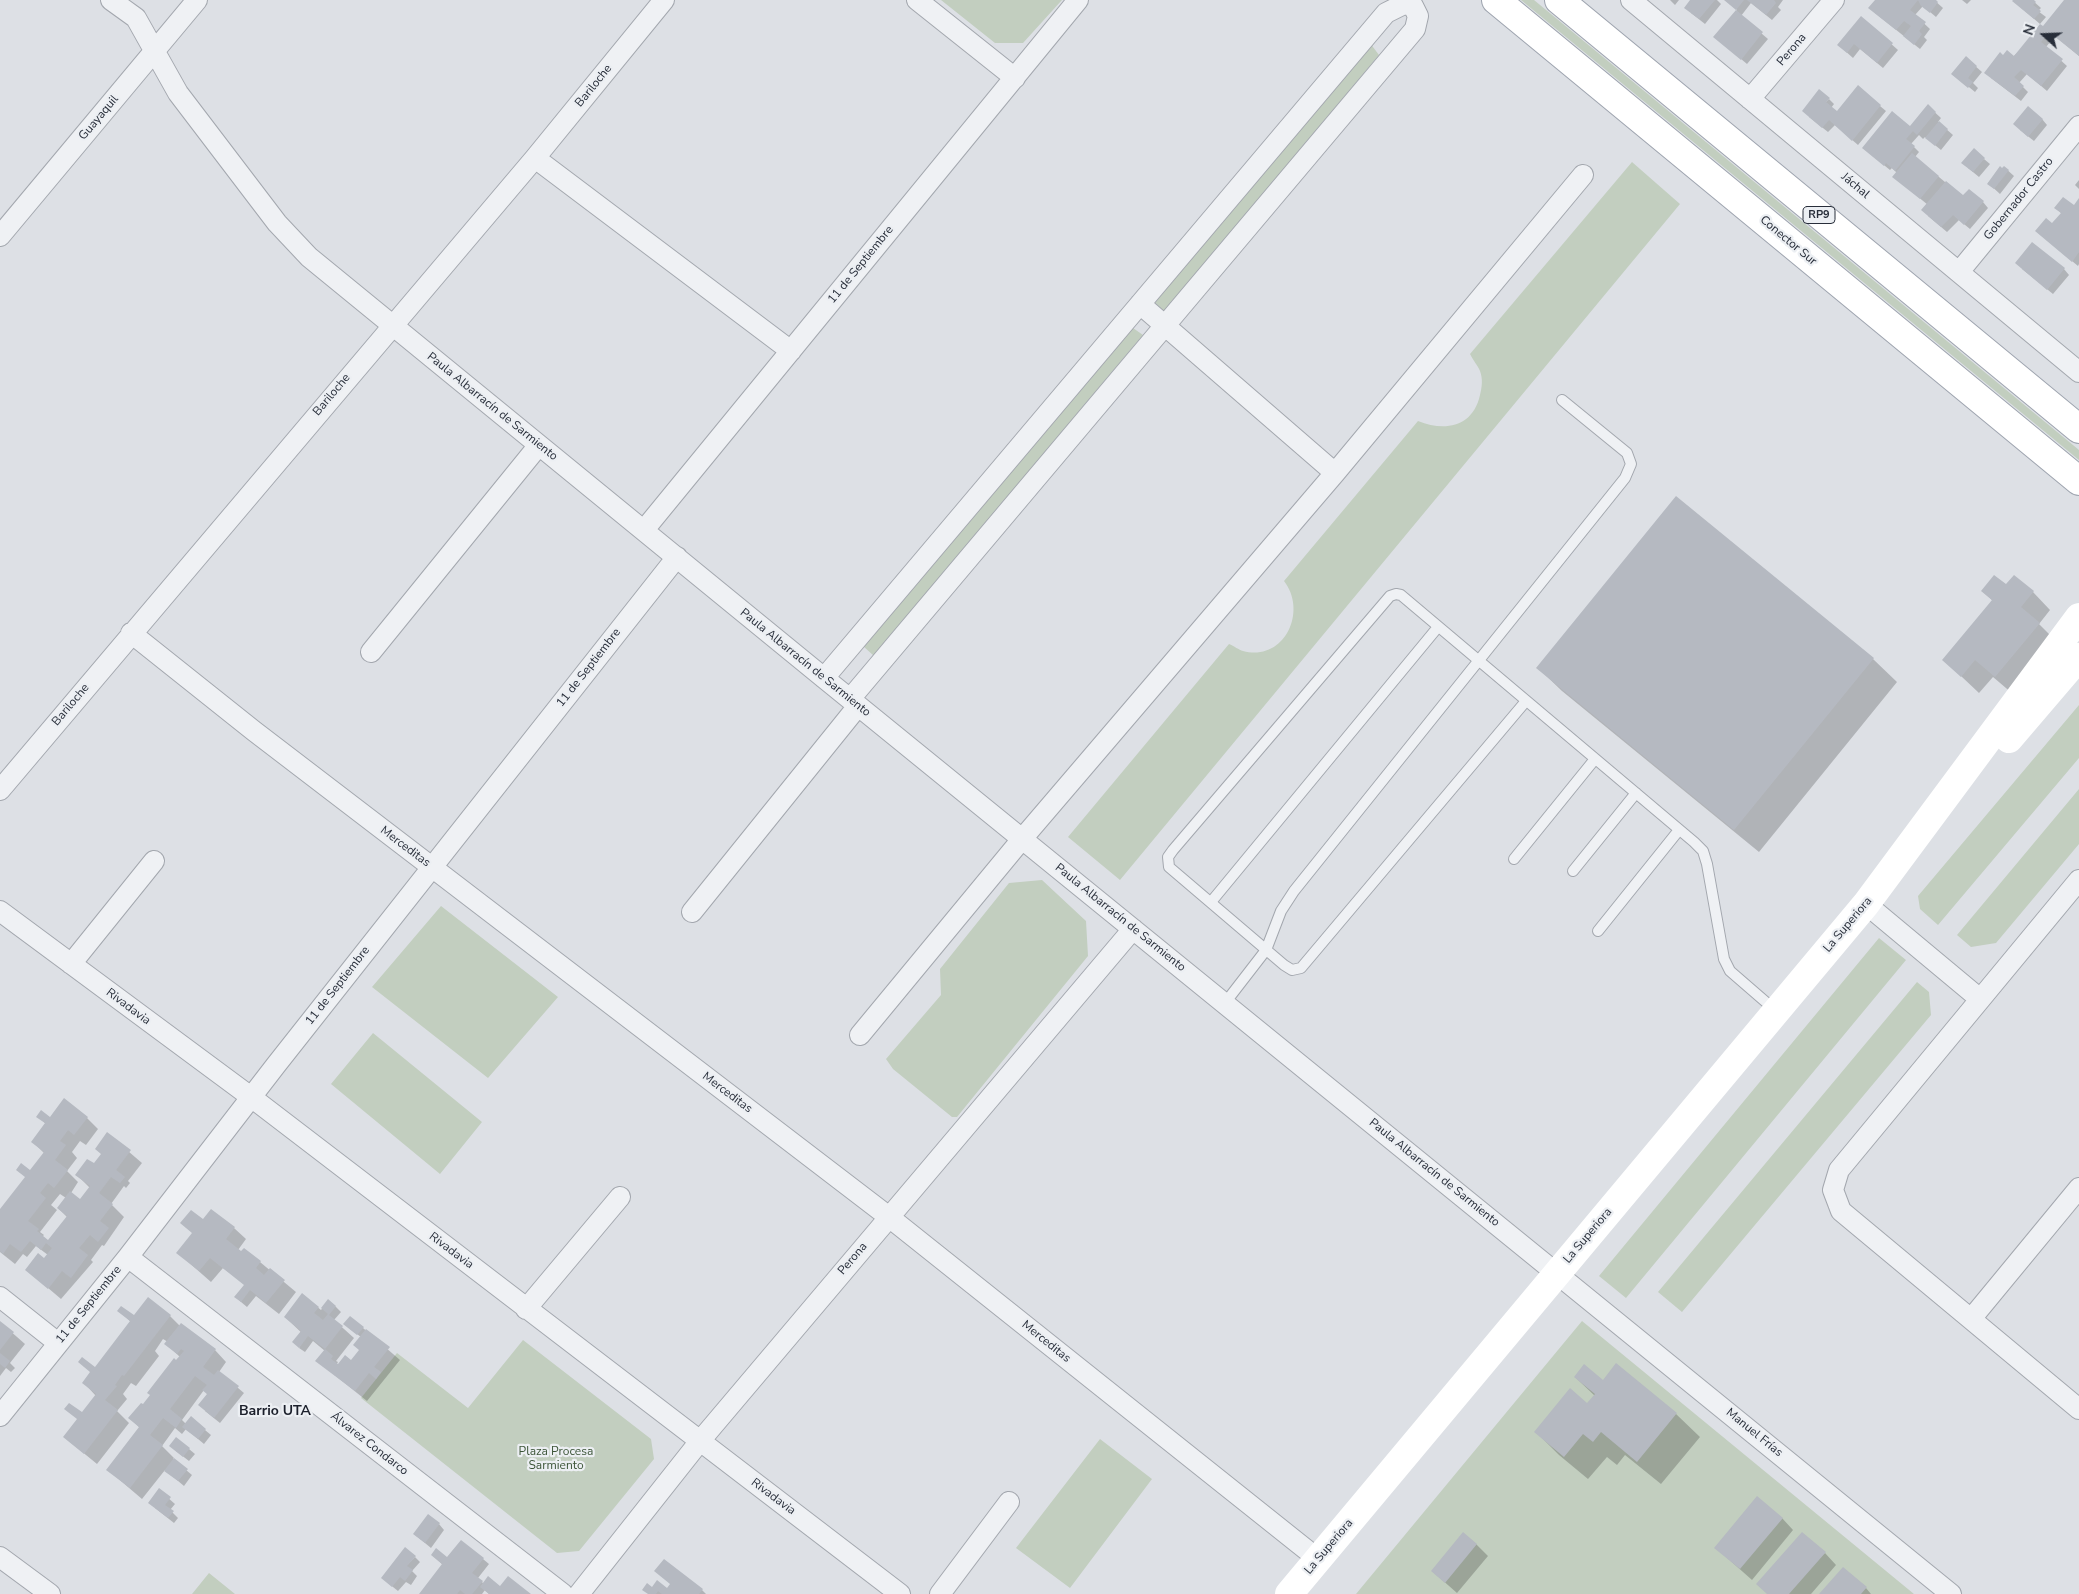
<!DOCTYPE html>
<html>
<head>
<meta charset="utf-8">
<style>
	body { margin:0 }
	#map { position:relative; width:2079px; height:1594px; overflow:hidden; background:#dde0e5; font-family:"Nunito Sans",sans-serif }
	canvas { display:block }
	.north { position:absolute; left:2019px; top:10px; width:50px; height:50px; -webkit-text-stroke:4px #eceff3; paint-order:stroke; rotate:290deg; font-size:14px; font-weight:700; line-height:20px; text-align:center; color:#282e3a }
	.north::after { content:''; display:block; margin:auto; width:18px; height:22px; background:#282e3a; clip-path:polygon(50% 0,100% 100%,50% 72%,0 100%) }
</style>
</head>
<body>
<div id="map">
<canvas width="2079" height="1594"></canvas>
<div class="north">N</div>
</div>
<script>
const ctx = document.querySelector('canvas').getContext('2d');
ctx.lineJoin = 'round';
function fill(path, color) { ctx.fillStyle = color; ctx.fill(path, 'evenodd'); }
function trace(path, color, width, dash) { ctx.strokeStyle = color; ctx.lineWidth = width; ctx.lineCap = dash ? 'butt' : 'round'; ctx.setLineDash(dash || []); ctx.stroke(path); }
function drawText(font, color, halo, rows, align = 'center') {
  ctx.font = font + ' "Nunito Sans",sans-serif'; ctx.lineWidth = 4.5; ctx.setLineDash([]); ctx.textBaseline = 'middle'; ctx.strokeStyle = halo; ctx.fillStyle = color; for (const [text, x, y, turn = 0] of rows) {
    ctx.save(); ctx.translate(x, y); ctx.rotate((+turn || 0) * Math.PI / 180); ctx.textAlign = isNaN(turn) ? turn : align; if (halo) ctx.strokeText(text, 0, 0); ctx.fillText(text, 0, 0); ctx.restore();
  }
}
fill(new Path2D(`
	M941,0H1062L1023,43H995Z
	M1521,0H1534L2079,450V460Z
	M1370,43L1379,55L1165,312L1153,301Z
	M1632,162L1680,204L1120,880L1068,837L1229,644C1234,646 1239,650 1243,651C1284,662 1308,612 1284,581L1418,421C1445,432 1473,427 1480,395C1482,387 1483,379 1480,371C1478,366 1473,360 1470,354Z
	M1133,328L1143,335L874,656L863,646Z
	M2079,705V758L1938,925L1920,909L1918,896Z
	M2079,789V844L1996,943L1971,947L1957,935Z
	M1042,880L1086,921L1088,956L957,1117H952L893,1069L886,1059L941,995L940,969L1009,883Z
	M441,906L558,997L488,1078L372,987Z
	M1879,938L1906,960L1626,1298L1599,1276Z
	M1917,982L1929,992L1931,1015L1682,1312L1658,1292Z
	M373,1033L482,1122L440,1174L331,1084Z
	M1582,1321L1914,1594H1356Z
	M523,1340L651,1439L654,1459L579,1551L557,1553L361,1398L397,1353L468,1408Z
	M1100,1439L1152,1479L1070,1588L1016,1548Z
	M209,1573L235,1594H192Z`), '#c2cebf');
fill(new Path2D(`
	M1670,0H1679L1675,5Z
	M1692,0H1717L1721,4L1705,24L1691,13Z
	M1725,0H1783L1778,7L1781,10L1772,20L1751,3L1741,16L1768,39L1747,64L1715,37L1737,10Z
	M1876,0H1934L1943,8L1936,17L1923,6L1915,15L1930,29L1924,37L1927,40L1920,49L1875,13Z
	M1962,0H1971L1967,4Z
	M2014,0H2032L2041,8L2038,11L2046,17L2040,24L2019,6Z
	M2066,0H2079V56L2055,36L2046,47L2067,66L2047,91L2027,74L2019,83L2028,92L2021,101L1991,78L2043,28Z
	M1862,18L1898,50L1883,68L1860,49L1853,58L1844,50Z
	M1966,58L1982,72L1973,83L1978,88L1975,92L1953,74Z
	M1829,99L1834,104L1831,108L1837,112L1880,106L1886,111L1858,145L1835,125L1828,132L1809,117Z
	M1928,106L1941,118L1938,122L1953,135L1941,150L1925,137L1923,139L1919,135L1911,144L1919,152L1915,157L1963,197L1983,202L1988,208L1970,229L1959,220L1947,232L1928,216V205L1900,182L1897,173L1892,168L1890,170L1869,153L1910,128Z
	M2042,119L2047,125L2034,141L2020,130Z
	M1984,159L1990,164L1979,177L1968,168Z
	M2004,167L2014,176L2000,194L1988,183Z
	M2079,180V189L2075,185Z
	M2079,200V264L2078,266L2042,236L2062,214L2056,208L2074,207Z
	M2022,269H2064L2069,275L2053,294Z
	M2006,586L2033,592L2050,610L2039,624L2057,642L2013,694L1993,677L1979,693L1944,660L1993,601L1982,591Z
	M1873,659L1897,682L1759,852L1562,691L1538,668Z
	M38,1117L50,1119L87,1118L98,1129L86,1145L80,1141L72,1152L77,1158L67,1171L78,1182L71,1193L80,1200L90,1188L77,1175L94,1165L102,1154L108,1134L142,1163L128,1181L130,1183L126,1188L124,1186L111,1204L124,1217L104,1246L102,1245L91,1260L93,1262L61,1299L27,1270L44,1260L48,1255L36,1246L27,1257L23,1254L15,1264L0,1252V1211L44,1153L33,1142L46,1124ZM60,1194L66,1198L58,1208L67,1217L48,1242L42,1237L44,1235L40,1232L57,1210L51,1205Z
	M203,1221L234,1228L246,1239L238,1250L260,1262L296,1292L279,1314L256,1296L247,1307L241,1302L236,1297L245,1284L223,1268L211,1282L178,1253Z
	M303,1295L321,1310L328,1301L336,1307L341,1312L334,1320L354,1338L336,1361L338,1362L336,1365L352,1362L360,1350L361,1337L350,1329L363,1328L400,1360L367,1401L317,1361L325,1351L313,1341L305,1352L299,1348L305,1336L285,1317Z
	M119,1311L134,1317L170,1316L180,1326L215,1350L226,1362L219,1372L244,1393L220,1423L205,1411L208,1395L204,1390L182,1420L186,1424L205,1430L211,1435L204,1444L186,1429L182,1434L175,1428L162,1446L174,1458L173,1459L192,1475L184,1486L165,1470L142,1499L108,1470L140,1428L130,1418L147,1409L180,1357L166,1344L168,1342L163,1339L155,1351L159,1356L136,1386L131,1383L123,1394L127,1399L117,1411L129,1423L97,1464L64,1437L96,1396L84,1383L131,1322Z
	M0,1322L25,1344L10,1363L15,1368L11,1372L6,1368L0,1376Z
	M1575,1377L1603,1381L1676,1414L1700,1437L1661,1484L1625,1455L1617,1465L1607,1457L1588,1479L1559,1455L1536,1432L1588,1405L1595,1396Z
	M189,1449L195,1454L189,1461L176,1451Z
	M159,1490L175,1504L170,1510L178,1518L174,1523L155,1508Z
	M1782,1518L1793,1530L1752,1580L1716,1548Z
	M439,1524L444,1530L431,1548L414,1534Z
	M1476,1544L1488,1556L1457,1593L1432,1571Z
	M1825,1553L1836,1565L1811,1594H1767Z
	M432,1555L448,1559H483L489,1564L478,1578L484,1584L529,1594H489L485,1590L482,1594H421L443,1565Z
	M415,1557L420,1562L412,1571L417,1576L411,1585L406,1582L398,1591L388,1583Z
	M664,1560L702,1590L706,1594H648L653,1589H667L671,1584Z
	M1866,1588L1871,1594H1821Z`), '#0003');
fill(new Path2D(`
	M1690,0H1715L1699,19L1684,8Z
	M1724,0H1744L1736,10Z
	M1747,0H1774L1776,3L1766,15Z
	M1875,0H1918L1910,10L1926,22L1919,31L1922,34L1914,45L1903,36L1911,26L1904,21L1896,30L1868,8Z
	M1918,0H1936L1938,2L1930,13L1921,6Z
	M2013,0H2034L2036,2L2033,5L2041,11L2034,19L2012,1Z
	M2064,0H2079V56L2049,32L2041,42L2063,59L2041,86L2021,70L2014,77L2024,86L2015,96L1984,73L2000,52L2003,55L2007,50L2014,56L2040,24L2043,26Z
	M1736,10L1763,32L1741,60L1713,37Z
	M1861,16L1893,43L1877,63L1854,44L1847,53L1837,45Z
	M1966,56L1977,66L1968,78L1973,82L1968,88L1951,74Z
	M1858,85L1881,105L1852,141L1829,120L1822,128L1802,111L1819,89L1830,98L1826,102L1837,111Z
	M1928,104L1936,112L1917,135L1913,131L1906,139L1915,146L1895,171L1886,163L1884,166L1862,148L1892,111L1910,126Z
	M2028,106L2043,119L2028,137L2013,124Z
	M1939,121L1948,129L1935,146L1925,138Z
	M1974,148L1985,158L1973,172L1961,163Z
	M1912,153L1939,176L1920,199L1892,177Z
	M2000,166L2002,168L2004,166L2009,170L1994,189L1987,184Z
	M1946,181L1963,195L1969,189L1984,201L1964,225L1953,215L1941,227L1921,210Z
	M2063,197L2074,205L2079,198V252L2072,262L2035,231L2046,218L2052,223L2061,213L2054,208Z
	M2032,242L2065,268L2047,290L2015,263Z
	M1676,496L1874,658L1734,830L1536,668Z
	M1994,575L2006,584L2014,575L2034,591L2021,607L2040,623L1995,677L1975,660L1961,677L1942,660L1992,600L1981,591Z
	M64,1098L88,1117L74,1135L68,1130L60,1141L66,1145L55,1160L68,1170L54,1188L48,1183L40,1193L46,1198L28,1221L39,1229L37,1231L48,1240L67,1216L57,1208L70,1191L80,1199L90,1186L75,1175L87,1159L94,1163L101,1154L95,1149L107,1132L131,1150L116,1170L125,1177L120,1183L111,1177L99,1193L113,1204L100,1221L109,1228L98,1242L90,1235L79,1248L88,1255L71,1278L62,1271L48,1289L25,1270L38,1253L44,1258L52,1248L46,1243L41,1250L30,1241L21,1252L10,1244L3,1254L0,1251V1209L25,1177L16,1170L21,1163L30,1170L44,1152L31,1142L45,1123L36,1117L41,1110L50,1117Z
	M211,1209L235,1227L226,1239L241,1251L244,1248L261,1261L256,1268L264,1275L270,1268L285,1280L266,1303L250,1290L241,1302L234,1297L244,1285L210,1258L199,1271L176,1253L192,1233L180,1223L191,1210L203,1219Z
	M302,1293L319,1307L314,1313L323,1320L328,1314L321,1308L328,1299L336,1306L329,1315L343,1326L325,1349L308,1336L299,1348L292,1342L301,1331L284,1317Z
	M148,1297L171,1315L124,1376L122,1375L115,1385L117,1386L105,1400L118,1410L84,1454L63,1437L77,1419L64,1409L69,1403L82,1412L96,1394L82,1383L90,1372L78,1362L82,1357L95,1367L130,1321L117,1311L121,1306L134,1315Z
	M350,1316L364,1327L357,1335L343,1324Z
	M0,1321L14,1332L0,1350Z
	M181,1323L216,1349L203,1367L214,1375L218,1370L239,1386L214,1418L198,1405L207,1394L202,1390L207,1385L195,1376L170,1409L182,1419L176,1428L163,1418L150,1435L163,1445L130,1488L106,1470L139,1427L128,1418L141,1403L143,1404L150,1395L147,1393L174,1358L176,1360L184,1351L181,1349L177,1354L164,1344Z
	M366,1329L390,1347L374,1367L381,1372L376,1379L369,1373L355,1391L315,1361L325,1349L333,1356L331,1359L338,1364L345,1355L351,1360L359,1350L353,1345Z
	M0,1353L10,1361L5,1368L0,1364Z
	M1616,1363L1677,1413L1637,1462L1601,1432L1593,1442L1583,1434L1564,1457L1534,1432L1570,1388L1587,1403L1595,1394L1574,1377L1584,1364L1603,1380Z
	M191,1416L206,1429L198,1439L182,1427Z
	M176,1437L190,1448L183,1457L169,1446Z
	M174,1458L188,1469L178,1481L164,1471Z
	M159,1488L171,1497L165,1505L174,1511L168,1518L148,1503Z
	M1757,1496L1783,1518L1740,1569L1714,1548Z
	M428,1514L440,1523L425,1543L413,1534Z
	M1463,1532L1477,1544L1445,1583L1431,1571Z
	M1802,1532L1826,1552L1789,1594H1767L1756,1584Z
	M461,1540L484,1558L472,1573L483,1581L472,1594H465L460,1590L457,1594H419L442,1564L431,1555L436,1548L447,1557Z
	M405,1547L416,1556L407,1566L413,1570L405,1581L400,1577L392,1587L381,1578Z
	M664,1559L703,1589L699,1594H662L658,1591L656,1594H648L642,1590L647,1583L652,1587L657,1580L667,1588L670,1584L654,1571Z
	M1843,1567L1867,1587L1861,1594H1819Z
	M488,1576L500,1586L508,1576L531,1594H489L480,1587Z`), '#b5b9c1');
const lane = new Path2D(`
	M1526,701L1301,968L1292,970L1284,965L1169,867L1168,857L1173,850L1390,596L1396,594L1401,595L1694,842L1703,851L1707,864L1724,959L1730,971L1775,1010
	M1514,859L1595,759
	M1573,871L1636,793
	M1211,902L1438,627
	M1598,931L1679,830
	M1225,1003L1266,950L1281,911L1294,891L1625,478L1631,464L1627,453L1562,400`);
const street = new Path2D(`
	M111,0L136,18L178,93L277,223L309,257L824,678L1951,1594
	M917,0L1015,78
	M1631,0L2079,372
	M1750,99L1834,0
	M535,158L791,351
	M0,236L197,0
	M1959,272L2079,126
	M1140,304L1335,473
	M644,530L1078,0
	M131,633L254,731L889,1217L1318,1559
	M371,652L539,445
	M824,678L1386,13L1404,4L1413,6L1418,16L1415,29L850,699
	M0,790L535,158L664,0
	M2079,880L1839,1170L1833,1190L1841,1211L2079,1409
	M1866,904L1980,999
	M0,911L251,1097L900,1594
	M692,912L858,706
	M71,964L154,861
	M860,1035L1022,839L1335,473L1583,175
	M128,1257L563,1594
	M0,1297L58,1343
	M526,1309L620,1197
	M1971,1319L2079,1188
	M0,1416L128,1257L276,1065L677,557
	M0,1557L50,1594
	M579,1594L700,1441L1133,929
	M940,1594L1009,1502`);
const primary = new Path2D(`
	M1496,0L2079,481
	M1559,0L2079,429`);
trace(lane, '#a3a7ae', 12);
trace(street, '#a3a7ae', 22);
trace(primary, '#9ea4af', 30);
trace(lane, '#eff1f4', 10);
trace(street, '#eff1f4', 20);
trace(new Path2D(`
	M2009,739L2079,657
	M1289,1594L1866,904L2079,617`), '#fff', 28);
trace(primary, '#fff', 28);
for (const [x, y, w] of [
	[1819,215,32]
]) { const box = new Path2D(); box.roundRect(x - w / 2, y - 8.5, w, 17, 4); ctx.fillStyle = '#eceff3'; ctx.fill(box); trace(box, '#282e3a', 1); }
drawText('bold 11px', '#282e3a', null, [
	["RP9",1819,215]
]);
drawText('12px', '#282e3a', '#eceff3', [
	["Perona",1792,50,-50],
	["Bariloche",594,86,-51],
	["Guayaquil",99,118,-50],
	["Jáchal",1855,186,40],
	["Gobernador Castro",2019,199,-51],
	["Conector Sur",1788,241,40],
	["11 de Septiembre",861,265,-51],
	["Bariloche",332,395,-50],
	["Paula Albarracín de Sarmiento",492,407,39],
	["Paula Albarracín de Sarmiento",805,663,39],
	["11 de Septiembre",589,668,-52],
	["Bariloche",71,705,-50],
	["Merceditas",405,847,37],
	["Paula Albarracín de Sarmiento",1120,918,39],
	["La Superiora",1848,925,-50],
	["11 de Septiembre",338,986,-52],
	["Rivadavia",128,1007,37],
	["Merceditas",727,1093,37],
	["Paula Albarracín de Sarmiento",1434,1173,39],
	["La Superiora",1588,1236,-50],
	["Rivadavia",451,1251,37],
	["Perona",853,1259,-50],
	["11 de Septiembre",89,1305,-51],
	["Merceditas",1046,1342,39],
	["Manuel Frías",1754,1433,39],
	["Álvarez Condarco",369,1444,38],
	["Rivadavia",773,1497,37],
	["La Superiora",1329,1547,-50]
]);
drawText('12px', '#3b5437', '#eceff3', [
	["Plaza Procesa",556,1452],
	["Sarmiento",556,1466]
]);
drawText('bold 14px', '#1b1f2b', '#eceff3', [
	["Barrio UTA",275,1412]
]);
</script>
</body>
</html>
